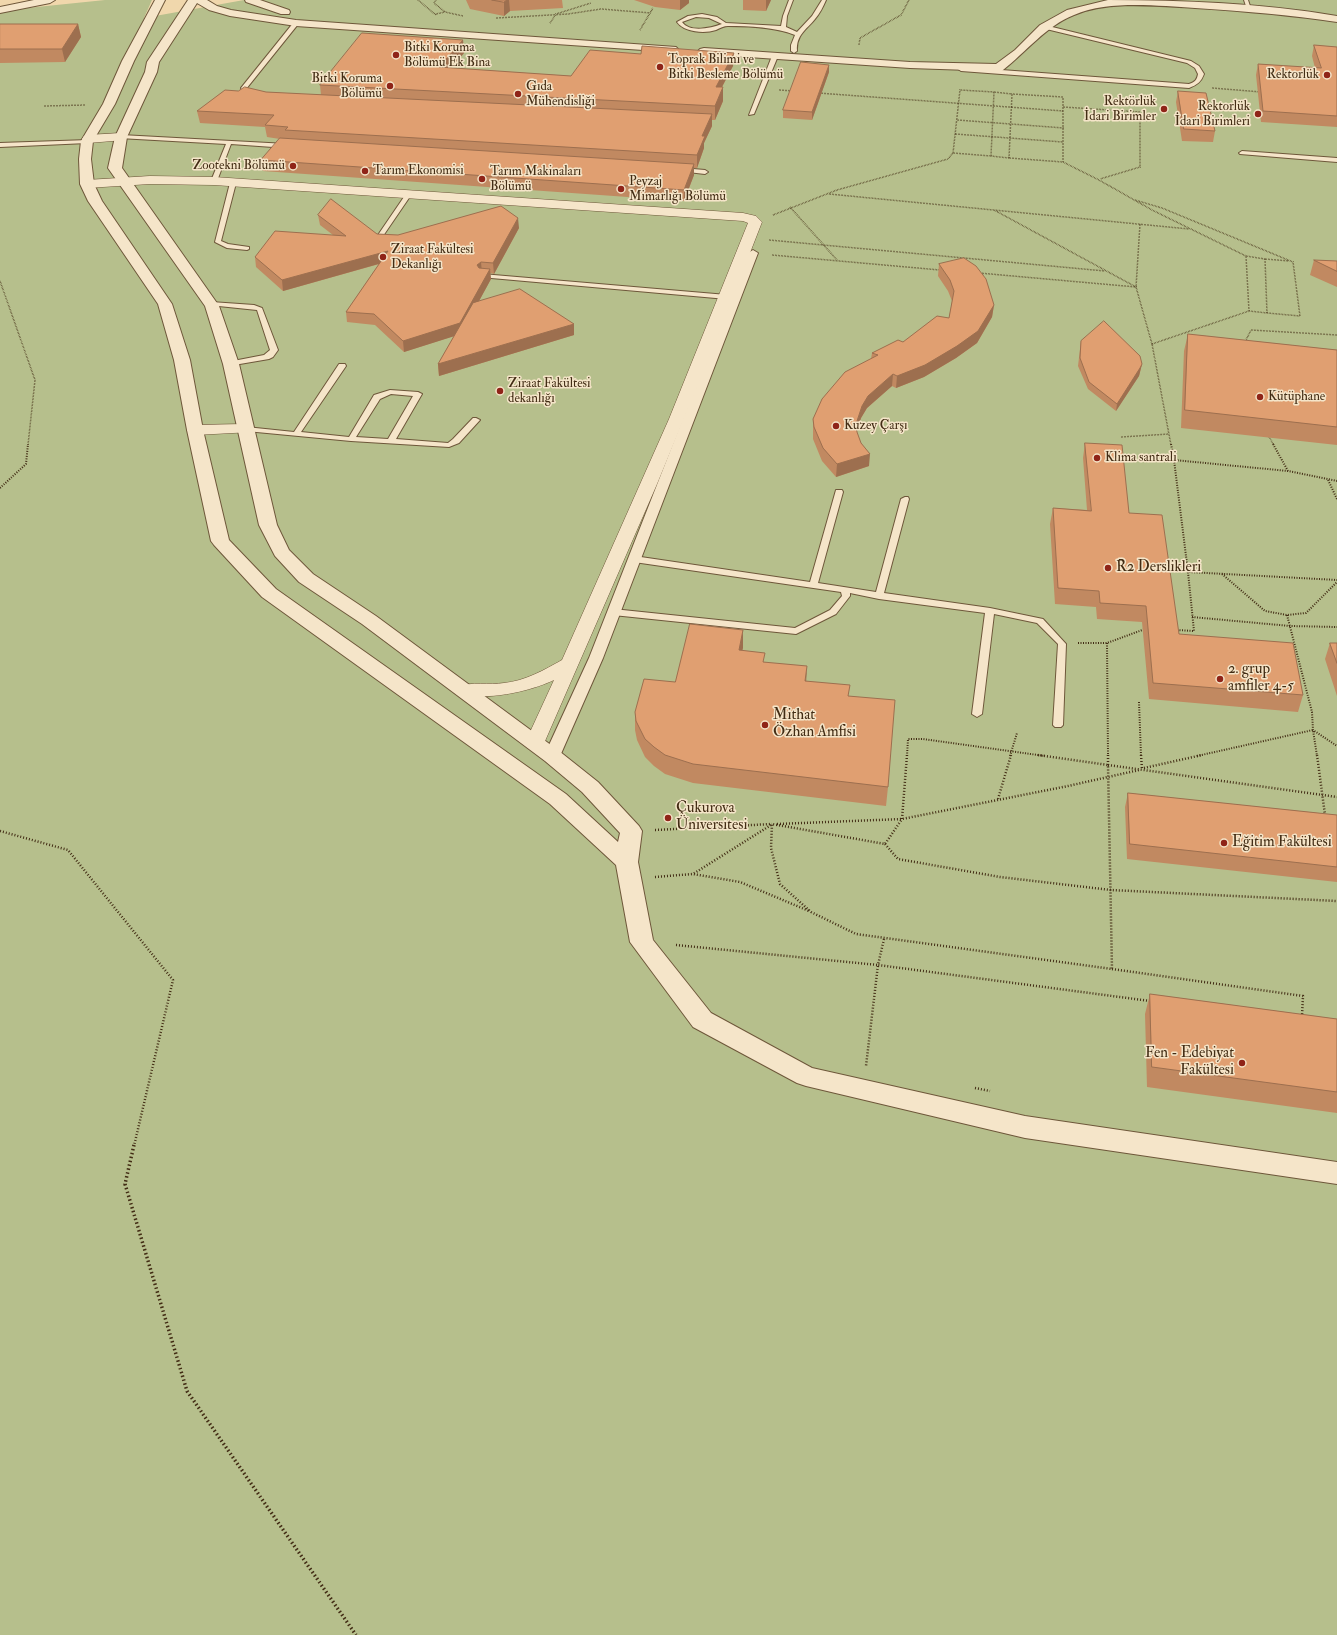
<!DOCTYPE html>
<html>
<head>
<meta charset="utf-8">
<style>
	body { margin:0 }
	canvas { display:block; background:#f0d7ac }
</style>
</head>
<body>
<canvas width="1337" height="1635"></canvas>
<script>
const ctx = document.querySelector('canvas').getContext('2d');
ctx.lineJoin = 'round';
function fill(path, color) { ctx.fillStyle = color; ctx.fill(path, 'evenodd'); }
function trace(path, color, width, dash) { ctx.strokeStyle = color; ctx.lineWidth = width; ctx.lineCap = dash ? 'butt' : 'round'; ctx.setLineDash(dash || []); ctx.stroke(path); }
function drawText(font, color, halo, rows, align = 'center') {
  ctx.font = font + ' "IM FELL Double Pica",serif'; ctx.lineWidth = 3; ctx.setLineDash([]); ctx.textBaseline = 'middle'; ctx.strokeStyle = halo; ctx.fillStyle = color; for (const [text, x, y, turn = 0] of rows) {
    ctx.save(); ctx.translate(x, y); ctx.rotate((+turn || 0) * Math.PI / 180); ctx.textAlign = isNaN(turn) ? turn : align; if (halo) ctx.strokeText(text, 0, 0); ctx.fillText(text, 0, 0); ctx.restore();
  }
}
fill(new Path2D(`
	M105,0H152L144,18L244,0H1337V1635H0V13L27,8Z`), '#b6bf8c');
const service = new Path2D(`
	M789,0H793L787,16L786,27L797,32L812,16L822,0H826C823,7 820,13 815,19C806,30 796,35 797,51L794,53L791,51V45L795,35C775,27 750,26 728,26C724,26 720,28 716,30C704,34 684,32 677,22L688,16L702,14L717,17L726,23L781,26L783,16ZM696,17L709,18L722,24C711,28 690,33 682,22Z
	M1244,0H1248L1251,9H1247Z
	M294,22L299,23L246,89L247,92L253,93V95L243,94L241,88Z
	M1044,25L1191,61L1199,66L1204,74C1201,82 1197,85 1189,88L961,71L958,69L961,67L1189,84C1195,82 1197,80 1198,74L1195,68L1187,63L1042,28L1041,27Z
	M775,54L778,56L754,114L749,115L772,56Z
	M121,135L287,144L290,146L287,148L231,144L217,181L214,183L211,181L226,144L119,138V136Z
	M89,140L90,141L87,143L0,147V143Z
	M1242,151L1337,158V162L1240,154L1239,153Z
	M681,168L705,170L708,172L705,174L679,171V169Z
	M233,181L236,183L221,241L228,244L249,247V249L247,250L227,248L215,242L230,183Z
	M406,194L411,195L383,236H379L378,235Z
	M482,274L727,295L730,297L727,299L480,277L479,276Z
	M211,302L254,305L262,308L278,350L273,357L269,359L228,366V362L264,355L270,350L257,310L209,305V303Z
	M339,364H345L346,366L301,432L349,437L374,395L390,390L418,392L422,394L396,439L448,443L453,439L473,418H476L480,420L459,443L449,447L351,441L246,431L242,429L246,427L294,432ZM391,394L413,396L388,439L356,437L380,399Z
	M836,490H842L843,492L818,583L876,592L901,499L905,497H908L909,499L884,593L990,608L1043,619L1066,644L1063,725L1061,727H1055L1053,725L1058,644L1037,623L994,614L982,714L977,717L972,714L985,613L879,599L850,593V596L836,614L796,634L613,615L609,612L613,609L795,628L830,610L842,596L841,592L634,562L630,559L634,556L810,582Z`);
const pedestrian = new Path2D(`
	M753,250L758,253L603,658L560,756L557,759L552,761L547,759L544,756L589,658L748,253Z`);
const minor = new Path2D(`
	M121,133L125,134L127,137L125,140L88,143L84,142L82,139L84,136L88,135Z
	M150,176L214,177L743,213L756,216L762,222L711,353L657,484L542,748L535,749L528,748L525,743L554,680C529,692 485,701 457,694L454,690L457,686C472,682 489,685 504,683C525,681 544,670 562,660L669,419L748,223L743,221L214,185L150,184L87,188L83,187L81,184L83,181L87,180Z
	M246,424L252,426L254,429L252,432L195,435L189,433L187,430L189,427L195,425Z`);
const tertiary = new Path2D(`
	M34,0H55L50,3L0,13V7Z
	M155,0H165L134,61L115,104L93,141L91,159L94,184L102,201L172,304L190,360L203,430L229,540L276,589L566,794L618,842L620,833L582,792L545,761L362,624L299,582L275,556L259,525L223,364L205,306L108,168L115,137L145,72L147,62L188,0H207L217,6L231,10L296,20L676,47L678,49L676,51L672,52L296,26L230,16L209,10L197,3L159,62L157,72L127,137L122,168L219,306L239,364L277,525L289,550L313,574L376,616L559,751L598,782L639,826L642,831L638,862L653,940L711,1013L812,1068L1025,1116L1337,1162V1184L1025,1138L806,1086L797,1083L693,1027L630,942L616,865L550,804L262,597L214,545L211,541L187,430L174,360L158,304L88,201L80,184L79,159L81,141L103,104L122,61Z
	M245,0H260L289,10L290,12L289,14H281L246,2Z
	M1108,0C1185,0 1261,3 1337,16V22C1290,15 1243,11 1195,8C1158,6 1109,0 1074,15C1046,26 1026,52 1003,70L999,71L910,68L704,54L700,53L698,51L700,49L704,48L910,62L996,64L1015,50L1040,25L1067,10Z`);
trace(service, '#6e573a', 2);
trace(pedestrian, '#6e573a', 2);
trace(minor, '#6e573a', 1);
trace(tertiary, '#6e573a', 2);
trace(new Path2D(`
	M418,0L436,15
	M436,0L434,3L445,12
	M436,14L445,12L463,16
	M496,18L568,14L601,9L651,13
	M550,23L556,14L591,3
	M640,30L653,8
	M859,45L860,38L901,15L909,0
	M1212,88L1261,92
	M779,90L794,91
	M994,92L1012,94
	M818,93L1063,111
	M44,106L86,105
	M1063,107L1140,112V167L1100,179
	M957,120L1064,128
	M955,134L1063,142
	M953,153L991,156
	M1009,158L1063,162
	M829,194L1189,229
	M790,207L837,260
	M773,215L837,190L948,159L953,153L960,90L994,92L991,156L1009,158L1012,94L1063,97V162L1099,180L1152,210L1246,256L1265,259L1267,313L1300,316L1293,262L1162,208L1135,200
	M1140,224L1136,287L1152,344L1249,311
	M769,240L1105,271
	M772,255L940,270
	M1246,256L1249,311L1267,313
	M1265,259L1289,261
	M979,273L1136,287L994,210
	M0,281L35,380L28,445
	M1245,342L1251,330L1337,335
	M1152,344L1171,445
	M1121,437L1169,434
	M1269,437L1274,445`), '#422c14', 1.5, [0.5, 1]);
trace(new Path2D(`
	M1171,444L1174,460L1288,471L1337,481
	M1273,444L1288,471
	M1174,460L1188,572
	M1328,480L1337,499
	M0,488L26,464L28,444
	M1222,574L1265,611L1287,615L1306,613L1337,582
	M1287,615L1312,712L1313,730L1337,746
	M1192,617L1290,626L1337,627
	M1177,630L1194,631L1188,572L1337,580
	M1078,643H1107L1145,629
	M1107,643L1108,756
	M1139,702L1141,756
	M907,756L908,739H923L1045,756
	M1010,756L1017,733
	M1197,756L1313,730L1317,756`), '#422c14', 2, [1, 1.5]);
trace(new Path2D(`
	M907,755L902,819L885,844L772,824L771,848L780,884L811,912L856,934L1112,969L1108,765
	M1038,755L1108,765
	M1108,755V765
	M1141,755L1142,769
	M1317,755L1325,815
	M1108,765L1337,797
	M1144,768L1202,755
	M998,799L1011,755
	M777,824L902,819L1068,786L1139,770
	M771,825L693,874L740,882L809,911
	M655,830L772,824
	M0,831L68,850L173,980L134,1146
	M885,844L898,859L1000,877L1111,890L1337,901
	M655,877L693,874
	M884,939L878,965L1150,1001
	M676,945L878,965L866,1066
	M1112,969L1303,996L1302,1016
	M975,1088L990,1091`), '#422c14', 2.5, [1, 2]);
trace(new Path2D(`
	M134,1145L125,1184L187,1391L356,1635`), '#422c14', 3.5, [1.5, 2.5]);
fill(service, '#f5e5c9');
fill(pedestrian, '#f5e5c9');
fill(minor, '#f5e5c9');
fill(tertiary, '#f5e5c9');
fill(new Path2D(`
	M466,0H562L563,8L510,11L504,16L470,9Z
	M634,0H689V3L680,10L655,7Z
	M743,0H771L766,11L743,10Z
	M0,24H78L81,37L65,62L0,63Z
	M463,40L464,53L451,68L571,76L641,54L734,53L733,66L722,87L723,101L715,120H712V126L704,143V148L697,168H694V175L684,201L263,171L261,160L280,139L267,137L265,127L200,123L197,111L266,92L321,95L320,85Z
	M1314,45L1337,47V127L1261,122L1256,75L1258,64L1315,68L1312,56Z
	M829,65V72L812,120L783,118V110Z
	M1178,91L1215,131L1213,142L1182,141L1176,102Z
	M318,215L377,234L398,235L519,228L494,274L490,273L491,279L479,301L574,324V335L439,376L438,364L454,336L404,352L375,325L347,322L346,312L379,264L283,291L256,267L255,257L333,235L320,225Z
	M1314,260L1337,261V287L1310,275Z
	M939,264L994,305L992,317L977,343L956,358L924,377L896,388L892,386L867,408L861,418L856,432L869,466L836,477L822,461L813,439V419L871,359L872,353L903,342L949,318L952,301L948,291L938,276Z
	M1188,334L1337,350V445L1181,428L1184,351Z
	M1081,341L1142,364L1139,376L1116,411L1088,389L1078,366Z
	M1085,443L1129,513L1179,634L1303,695L1298,712L1149,699L1142,622L1097,619L1096,607L1055,604L1050,524L1053,508L1087,510L1083,458Z
	M743,630L742,651L764,662L806,681L849,696L888,787L886,806L693,783L665,774L654,766L645,757L637,740L635,730V712L675,682Z
	M1330,643H1337V696L1325,659Z
	M1128,793L1337,815V882L1127,859L1125,807Z
	M1150,994L1337,1019V1113L1147,1087L1145,1014Z`), '#c18961');
fill(new Path2D(`
	M507,0H509L510,11L504,16V2Z
	M680,0H689V3L680,10Z
	M766,0H771L766,11Z
	M78,24L81,37L65,62L62,49Z
	M463,40L464,53L440,81L439,67Z
	M734,53L733,66L715,100L716,87Z
	M829,65V72L812,120V112Z
	M723,87V101L715,120V106Z
	M712,114V126L704,143V148L697,168V155L702,136Z
	M694,164V175L684,201V190Z
	M518,218L519,228L494,274L493,263Z
	M388,251L389,261L283,291L282,280Z
	M481,262L482,273L477,265Z
	M490,269L491,279L461,334L404,352L403,341Z
	M994,305L992,317L977,343L956,358L924,377L896,388L897,376Z
	M574,324V335L439,376L438,364Z
	M1142,364L1139,376L1116,411L1117,404Z
	M893,374L892,386L867,408L861,418L855,437L856,424L862,406L868,396Z
	M870,454L869,466L836,477L837,464Z
	M743,630V648L738,669L739,650Z
	M807,666L806,685L805,681Z`), '#9d6f4f');
const building = new Path2D(`
	M492,0H507L504,2Z
	M0,24H78L62,49H0Z
	M362,33L463,40L439,67L571,76L590,50L641,54L642,46L734,53L716,87H723L715,106L320,85Z
	M1314,45L1337,47V116L1263,111L1258,64L1321,68Z
	M801,62L829,65L812,112L783,110Z
	M245,87L266,92L712,114L702,136H705L697,155L285,130L288,127L265,125L274,115L197,111L225,90L238,91Z
	M1178,91L1206,93L1215,131L1184,129Z
	M280,138L694,164L684,190L261,160Z
	M331,199L377,234L398,235L501,206L518,218L493,263L481,262L477,265L479,268L490,269L460,323L403,341L374,314L346,312L388,251L282,280L255,257L275,231L346,236L318,215Z
	M964,258L976,266L986,279L994,305L978,331L957,346L925,365L897,376L893,374L868,396L862,406L856,424L857,432L861,443L870,454L837,464L823,448L814,427L813,419L822,399L845,372L878,355L872,353L898,340L903,342L937,316L949,318L954,291L950,280L939,264Z
	M1314,260L1337,261V271Z
	M520,289L574,324L438,364L473,303Z
	M1104,321L1140,356L1142,364L1140,368L1117,404L1089,382L1080,358L1081,341Z
	M1188,334L1337,350V427L1185,410Z
	M1085,443L1122,445L1129,513L1162,515L1179,634L1293,643L1303,695L1153,683L1146,606L1100,603L1099,591L1058,588L1053,508L1091,511Z
	M690,624L743,630L739,650L765,653L763,662L807,666L805,681L850,685L848,696L895,700L888,787L693,764L665,755L654,747L645,739L636,721L635,712L644,679L675,682Z
	M1330,643H1337V663Z
	M1128,793L1337,815V867L1130,844Z
	M1150,994L1337,1019V1092L1152,1067Z`);
fill(building, '#e09f71');
trace(building, '#9d6f4f', 1);
for (const [x, y, r, color] of [
	[396,55,4,"#8f2418"],
	[660,67,4,"#8f2418"],
	[1327,75,4,"#8f2418"],
	[390,86,4,"#8f2418"],
	[518,94,4,"#8f2418"],
	[1164,109,4,"#8f2418"],
	[1258,114,4,"#8f2418"],
	[293,166,4,"#8f2418"],
	[365,171,4,"#8f2418"],
	[482,179,4,"#8f2418"],
	[621,189,4,"#8f2418"],
	[383,257,4,"#8f2418"],
	[500,391,4,"#8f2418"],
	[1260,397,4,"#8f2418"],
	[836,426,4,"#8f2418"],
	[1097,458,4,"#8f2418"],
	[1108,568,4,"#8f2418"],
	[1220,679,4,"#8f2418"],
	[765,725,4,"#8f2418"],
	[668,818,4,"#8f2418"],
	[1224,843,4,"#8f2418"],
	[1242,1063,4,"#8f2418"]
]) { const dot = new Path2D(); dot.arc(x, y, r, 0, 2 * Math.PI); ctx.fillStyle = color; ctx.fill(dot); trace(dot, '#f5e5c9', 1.5); }
drawText('13px', '#422c14', '#f5e5c9', [
	["Bitki Koruma",404,48],
	["Bölümü Ek Bina",404,63],
	["Toprak Bilimi ve",668,60],
	["Bitki Besleme Bölümü",668,75],
	["Rektorlük",1319,75,"right"],
	["Bitki Koruma",382,79,"right"],
	["Bölümü",382,94,"right"],
	["Gıda",526,87],
	["Mühendisliği",526,102],
	["Rektörlük",1156,102,"right"],
	["İdari Birimler",1156,117,"right"],
	["Rektorlük",1250,107,"right"],
	["İdari Birimleri",1250,122,"right"],
	["Zootekni Bölümü",285,166,"right"],
	["Tarım Ekonomisi",373,171],
	["Tarım Makinaları",490,172],
	["Bölümü",490,187],
	["Peyzaj",629,182],
	["Mimarlığı Bölümü",629,197],
	["Ziraat Fakültesi",391,250],
	["Dekanlığı",391,265],
	["Ziraat Fakültesi",508,384],
	["dekanlığı",508,399],
	["Kütüphane",1268,397],
	["Kuzey Çarşı",844,426],
	["Klima santrali",1105,458]
], 'left');
drawText('15px', '#422c14', '#f5e5c9', [
	["R2 Derslikleri",1116,568],
	["2. grup",1228,670],
	["amfiler 4-5",1228,687],
	["Mithat",773,716],
	["Özhan Amfisi",773,733],
	["Çukurova",676,809],
	["Üniversitesi",676,826],
	["Eğitim Fakültesi",1232,843],
	["Fen - Edebiyat",1234,1054,"right"],
	["Fakültesi",1234,1071,"right"]
], 'left');
</script>
</body>
</html>
